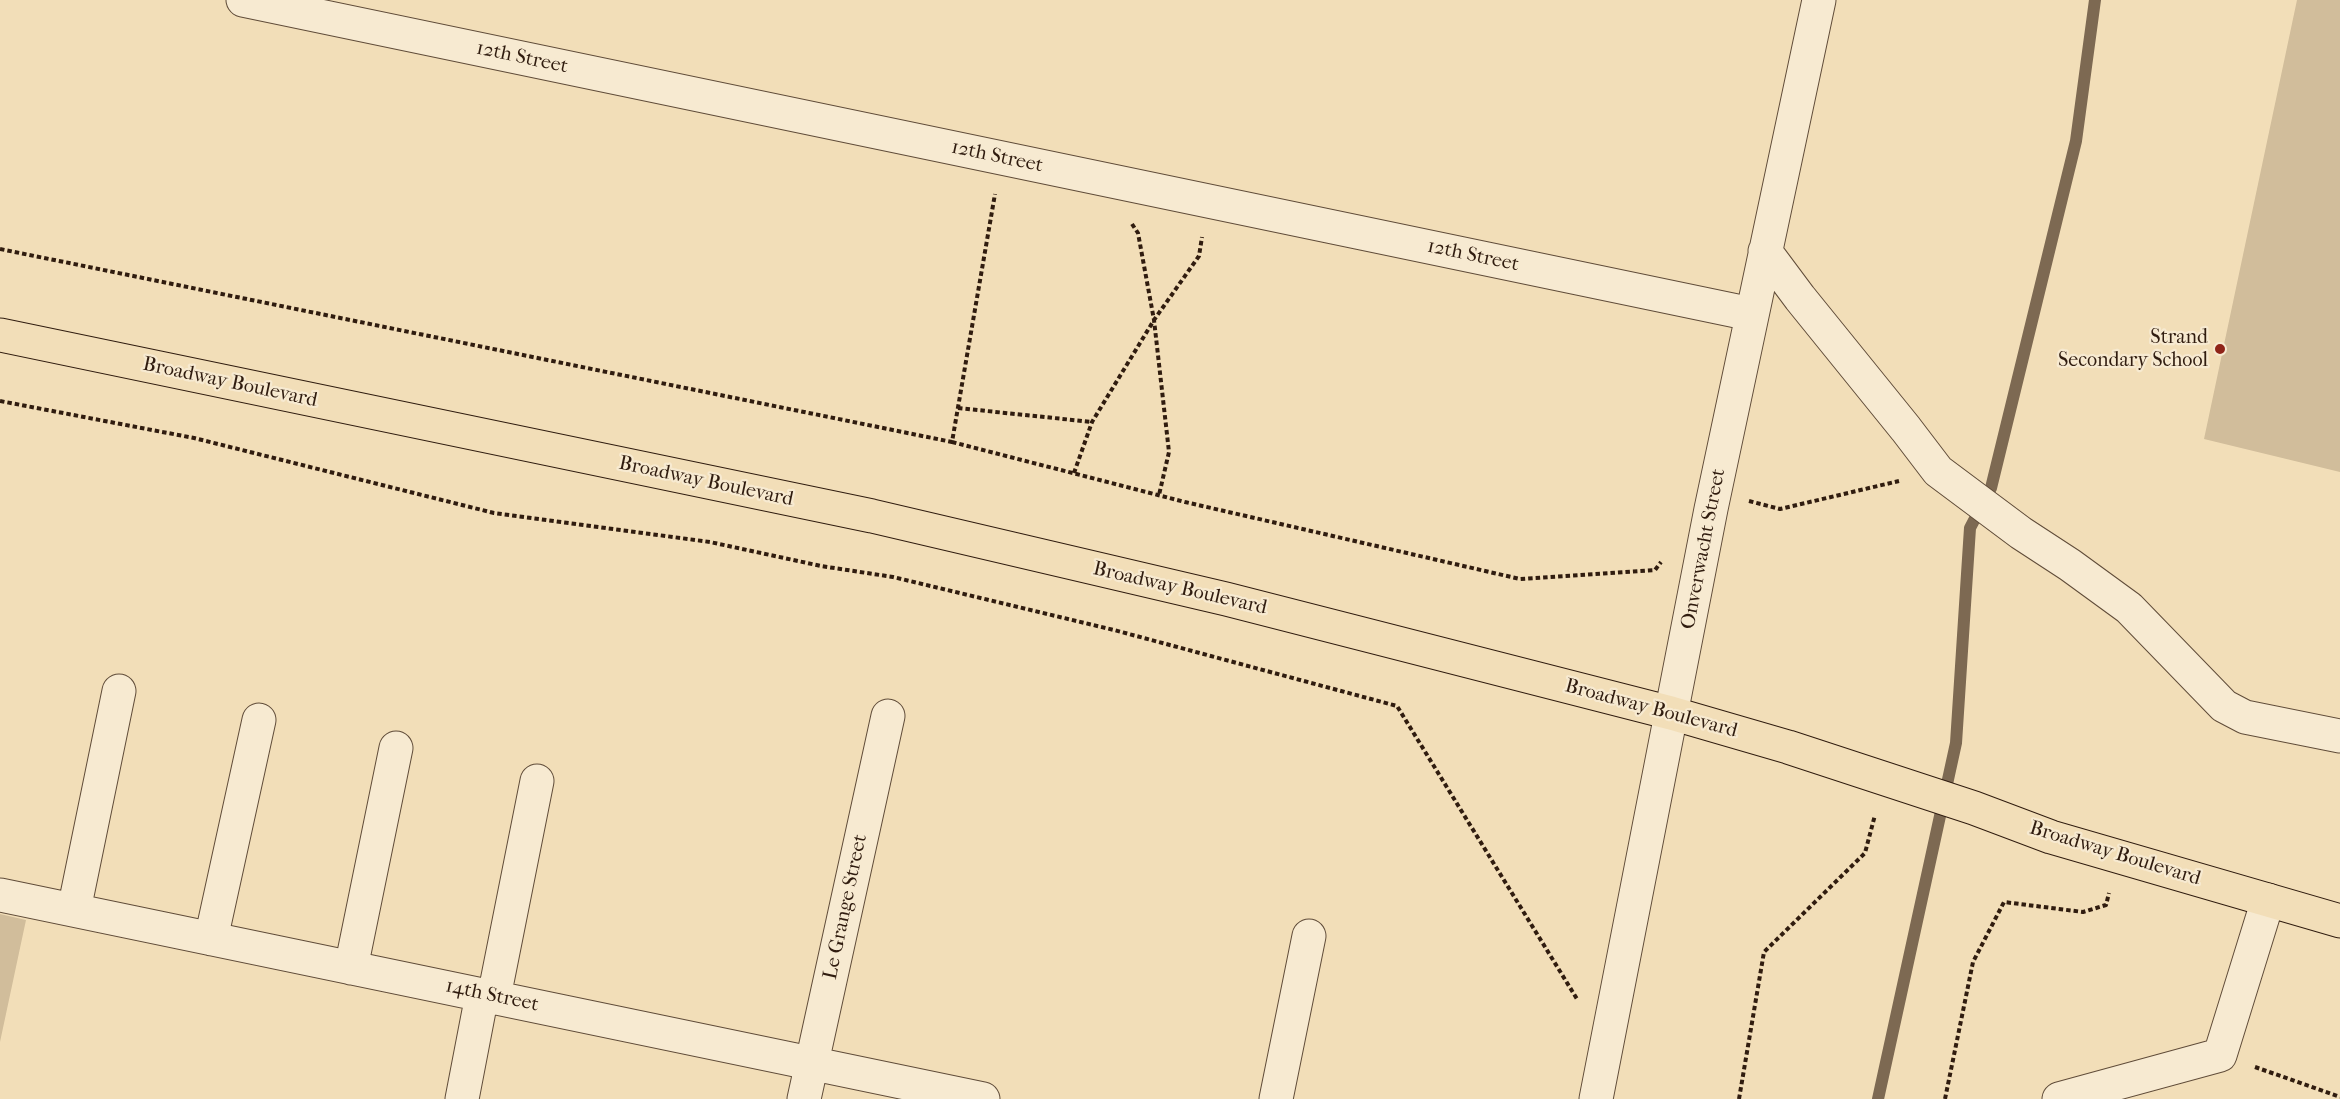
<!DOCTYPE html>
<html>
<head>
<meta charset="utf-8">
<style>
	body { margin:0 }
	canvas { display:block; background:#f2deb8 }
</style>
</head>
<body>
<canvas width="2340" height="1099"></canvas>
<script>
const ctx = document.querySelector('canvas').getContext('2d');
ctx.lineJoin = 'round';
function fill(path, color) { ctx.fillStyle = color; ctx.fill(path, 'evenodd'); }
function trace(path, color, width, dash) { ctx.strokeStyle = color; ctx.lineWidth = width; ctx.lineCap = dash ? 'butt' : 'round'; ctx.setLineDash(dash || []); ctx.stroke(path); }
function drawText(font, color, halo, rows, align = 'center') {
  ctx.font = font + ' "IM FELL French Canon",serif'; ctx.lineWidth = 4.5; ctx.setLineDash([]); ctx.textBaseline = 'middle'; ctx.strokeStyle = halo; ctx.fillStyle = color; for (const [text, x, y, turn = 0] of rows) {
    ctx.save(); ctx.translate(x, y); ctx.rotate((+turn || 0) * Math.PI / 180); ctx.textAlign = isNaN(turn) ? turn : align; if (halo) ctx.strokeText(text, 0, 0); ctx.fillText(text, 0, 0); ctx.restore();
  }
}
fill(new Path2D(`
	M2297,0H2340V472L2204,439Z
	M0,914L26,920L0,1042Z`), '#d1bd9b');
trace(new Path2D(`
	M1878,1099L1956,743L1970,528L1991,488L2076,141L2095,0`), '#7d6952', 12);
const minor = new Path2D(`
	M243,0L1751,314
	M1765,251L1800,298L1906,429L1938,471L2021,533L2070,565L2129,608L2224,706L2245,717L2340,736
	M0,895L983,1099
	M74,910L119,691
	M211,939L259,720
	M351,968L396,748
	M494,997L537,781
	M462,1099L482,995
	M804,1099L888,716
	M1276,1099L1309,936
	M1596,1099L1711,509L1819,0
	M2059,1099L2220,1055L2268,900`);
const major = new Path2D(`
	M0,335L872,516L1226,599L1671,713L1788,747L1974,808L2051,837L2340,921`);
trace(minor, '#604c39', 35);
trace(major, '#301c0f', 35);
trace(new Path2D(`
	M1132,224L1138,233L1154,320L1169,452L1159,495
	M0,249L952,442L995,194
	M0,401L194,438L494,513L710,542L821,566L893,577L1114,630L1397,706L1577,999
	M958,408L1092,422
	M952,442L1185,502L1520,579L1655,570L1661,562
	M1074,473L1092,422L1154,320L1199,256L1202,237
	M1749,501L1780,509L1899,481
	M2255,1067L2340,1097
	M1739,1099L1764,952L1865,853L1875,815
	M1945,1099L1973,962L2004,902L2083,912L2106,905L2109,893`), '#301c0f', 4, [4.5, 3]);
trace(minor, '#f7ead1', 33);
trace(major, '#f2deb8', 33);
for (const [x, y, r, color] of [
	[2220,349,6,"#8f2418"]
]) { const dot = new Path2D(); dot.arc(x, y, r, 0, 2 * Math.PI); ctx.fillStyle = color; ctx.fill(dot); trace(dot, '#f7ead1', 2); }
drawText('20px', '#301c0f', '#f7ead1', [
	["12th Street",522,58,12],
	["12th Street",997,157,12],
	["12th Street",1473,256,12],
	["Broadway Boulevard",230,383,12],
	["Broadway Boulevard",706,482,12],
	["Onverwacht Street",1704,549,-79],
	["Broadway Boulevard",1180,589,13],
	["Broadway Boulevard",1651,709,15],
	["Broadway Boulevard",2115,854,17],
	["Le Grange Street",846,907,-78],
	["14th Street",492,996,12]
]);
drawText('20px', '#301c0f', '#f7ead1', [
	["Strand",2208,338],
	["Secondary School",2208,361]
], 'right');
</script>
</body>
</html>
